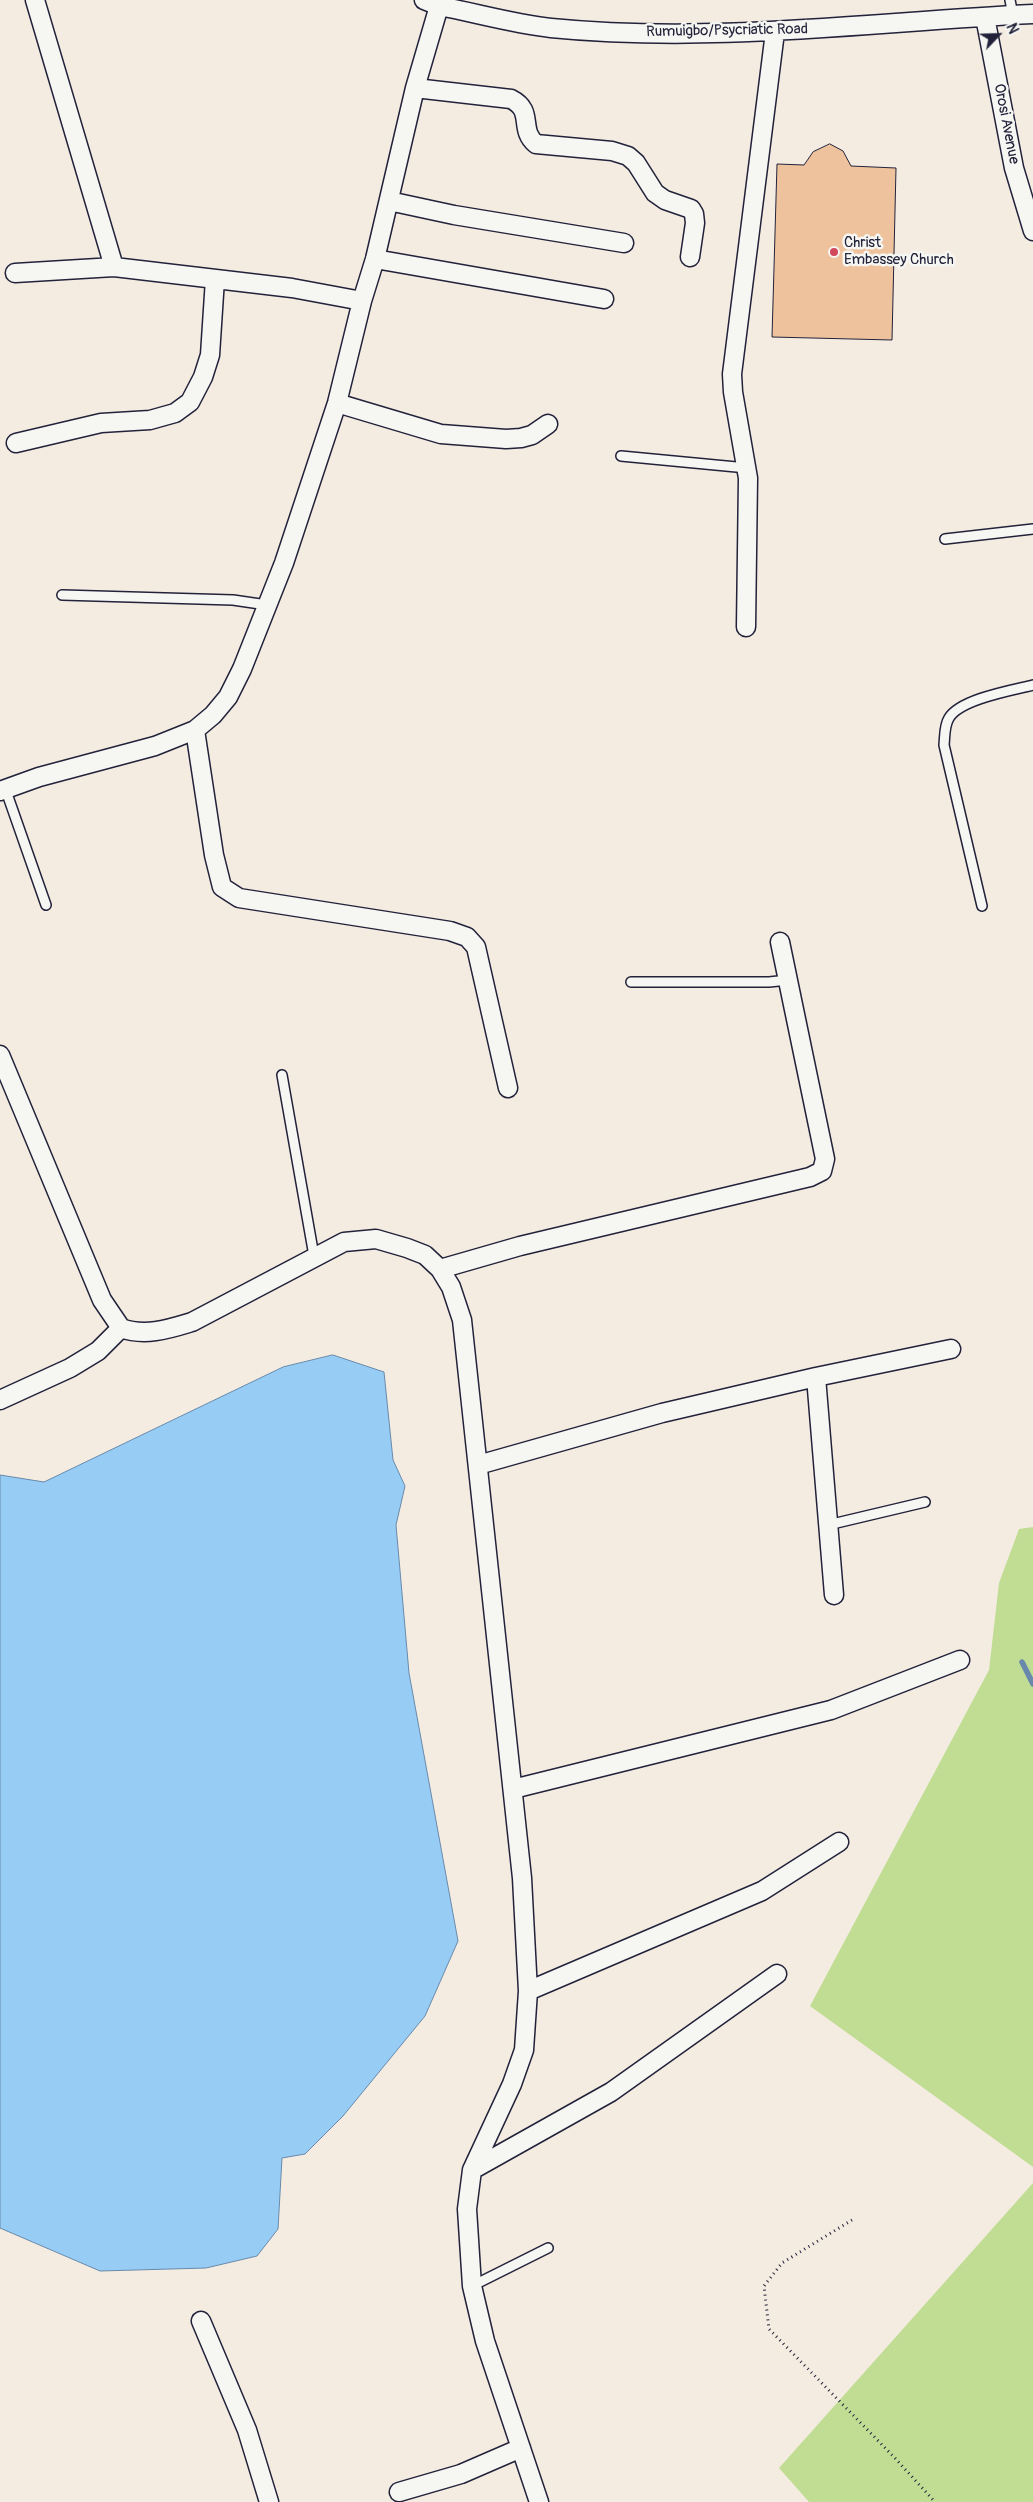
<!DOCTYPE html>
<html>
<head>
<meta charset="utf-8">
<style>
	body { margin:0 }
	#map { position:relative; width:1033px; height:2502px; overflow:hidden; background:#f4ece1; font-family:Pangolin,sans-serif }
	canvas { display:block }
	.north { position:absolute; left:973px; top:10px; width:50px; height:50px; -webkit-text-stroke:4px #f6f6f2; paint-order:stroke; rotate:66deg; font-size:14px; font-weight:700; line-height:20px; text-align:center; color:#22223b }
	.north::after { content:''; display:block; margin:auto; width:18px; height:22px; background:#22223b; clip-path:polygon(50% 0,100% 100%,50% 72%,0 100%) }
</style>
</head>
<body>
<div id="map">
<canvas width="1033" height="2502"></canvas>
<div class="north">N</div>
</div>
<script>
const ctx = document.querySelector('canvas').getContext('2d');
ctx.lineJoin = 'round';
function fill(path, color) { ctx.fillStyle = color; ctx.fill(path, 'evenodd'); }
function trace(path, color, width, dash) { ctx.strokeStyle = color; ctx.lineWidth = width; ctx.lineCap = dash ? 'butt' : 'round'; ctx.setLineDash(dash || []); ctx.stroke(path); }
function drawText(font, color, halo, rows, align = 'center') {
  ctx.font = font + ' Pangolin,sans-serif'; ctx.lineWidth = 5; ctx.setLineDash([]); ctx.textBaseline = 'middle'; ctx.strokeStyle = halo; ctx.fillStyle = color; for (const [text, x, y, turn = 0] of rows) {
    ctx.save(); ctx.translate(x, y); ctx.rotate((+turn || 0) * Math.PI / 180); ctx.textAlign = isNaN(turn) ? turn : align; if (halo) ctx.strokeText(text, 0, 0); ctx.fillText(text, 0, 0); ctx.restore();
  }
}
fill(new Path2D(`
	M1033,1527V2167L810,2006L989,1670L999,1583L1019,1529Z
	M1033,2183V2502H809L779,2468Z`), '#c1dd94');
const water = new Path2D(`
	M333,1355L384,1372L393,1460L405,1486L396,1525L409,1673L458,1941L425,2016L343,2116L305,2154L282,2158L278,2229L257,2256L206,2268L100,2271L0,2228V1475L44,1482L283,1367Z`);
fill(water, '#97cdf5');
trace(water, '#6889ab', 1);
trace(new Path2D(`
	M1022,1662L1033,1684`), '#6889ab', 5.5);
const building = new Path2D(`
	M830,144L843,151L851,166L896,168L892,340L772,337L777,164L804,165L813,152Z`);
fill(building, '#edc29c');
trace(building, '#22223b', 1);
const lane = new Path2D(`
	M1010,0L1013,15
	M621,456L747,468
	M945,539L1033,529
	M62,595L233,600L267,605
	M5,788L46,905
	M982,906L944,745C945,736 944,726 949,718C960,699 1013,690 1033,685
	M631,982H769L788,980
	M282,1075L314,1256
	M828,1525L925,1502
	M472,2286L548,2248`);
const street = new Path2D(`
	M35,0L114,267
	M424,0L439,6C476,13 514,24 551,28C712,44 872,22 1033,14
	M985,17L1014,168L1033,231
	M415,88L511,99C535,111 518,129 536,144L612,151L628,156L636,163L655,193L665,200L691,209L694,214L695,223L690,257
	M389,201L454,215L624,243
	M375,259L604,299
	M15,273L114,267L292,288L362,301
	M337,403L441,434L506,439L521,438L532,435L548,424
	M16,443L101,423L150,420L175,413L190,402L203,377L210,355L215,279
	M746,627L748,478L733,392L732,374L775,32
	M195,730L214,855L222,887L239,898L450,931L467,937L476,947L508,1088
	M0,791L39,777L155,746L195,730L213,715L228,697L242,669L284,563L337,403L362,301L375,259L415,88L439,6
	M0,1055L102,1300L121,1328C145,1337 169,1329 192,1322L344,1242L376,1239L407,1248L425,1255L440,1269L451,1287L462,1320L522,1878L528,1991L524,2050L512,2084L472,2170L467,2209L472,2286L485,2341L539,2502
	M440,1269L520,1246L810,1177L822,1171L825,1159L780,942
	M816,1377L834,1595
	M0,1400L70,1368L98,1351L121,1328
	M478,1465L662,1413L816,1377L951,1349
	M513,1789L831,1710L960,1660
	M528,1991L762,1891L839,1842
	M472,2170L611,2092L777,1974
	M201,2321L247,2430L269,2502
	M399,2492L461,2474L521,2448`);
trace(lane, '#22223b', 12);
trace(street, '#22223b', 21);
trace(new Path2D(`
	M852,2220L782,2263L764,2286L769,2329L894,2457L935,2502`), '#22223b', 3, [1, 4]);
trace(lane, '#f6f6f2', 9);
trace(street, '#f6f6f2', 18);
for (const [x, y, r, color] of [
	[834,252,5,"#d1495b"]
]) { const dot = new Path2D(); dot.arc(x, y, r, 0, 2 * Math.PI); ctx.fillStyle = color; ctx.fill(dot); trace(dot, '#f6f6f2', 2); }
drawText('15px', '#22223b', '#f6f6f2', [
	["Rumuigbo/Psycriatic Road",727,31,-1],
	["Orosi Avenue",1006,124,79]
]);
drawText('15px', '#22223b', '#f6f6f2', [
	["Christ",844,243],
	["Embassey Church",844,260]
], 'left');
</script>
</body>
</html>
